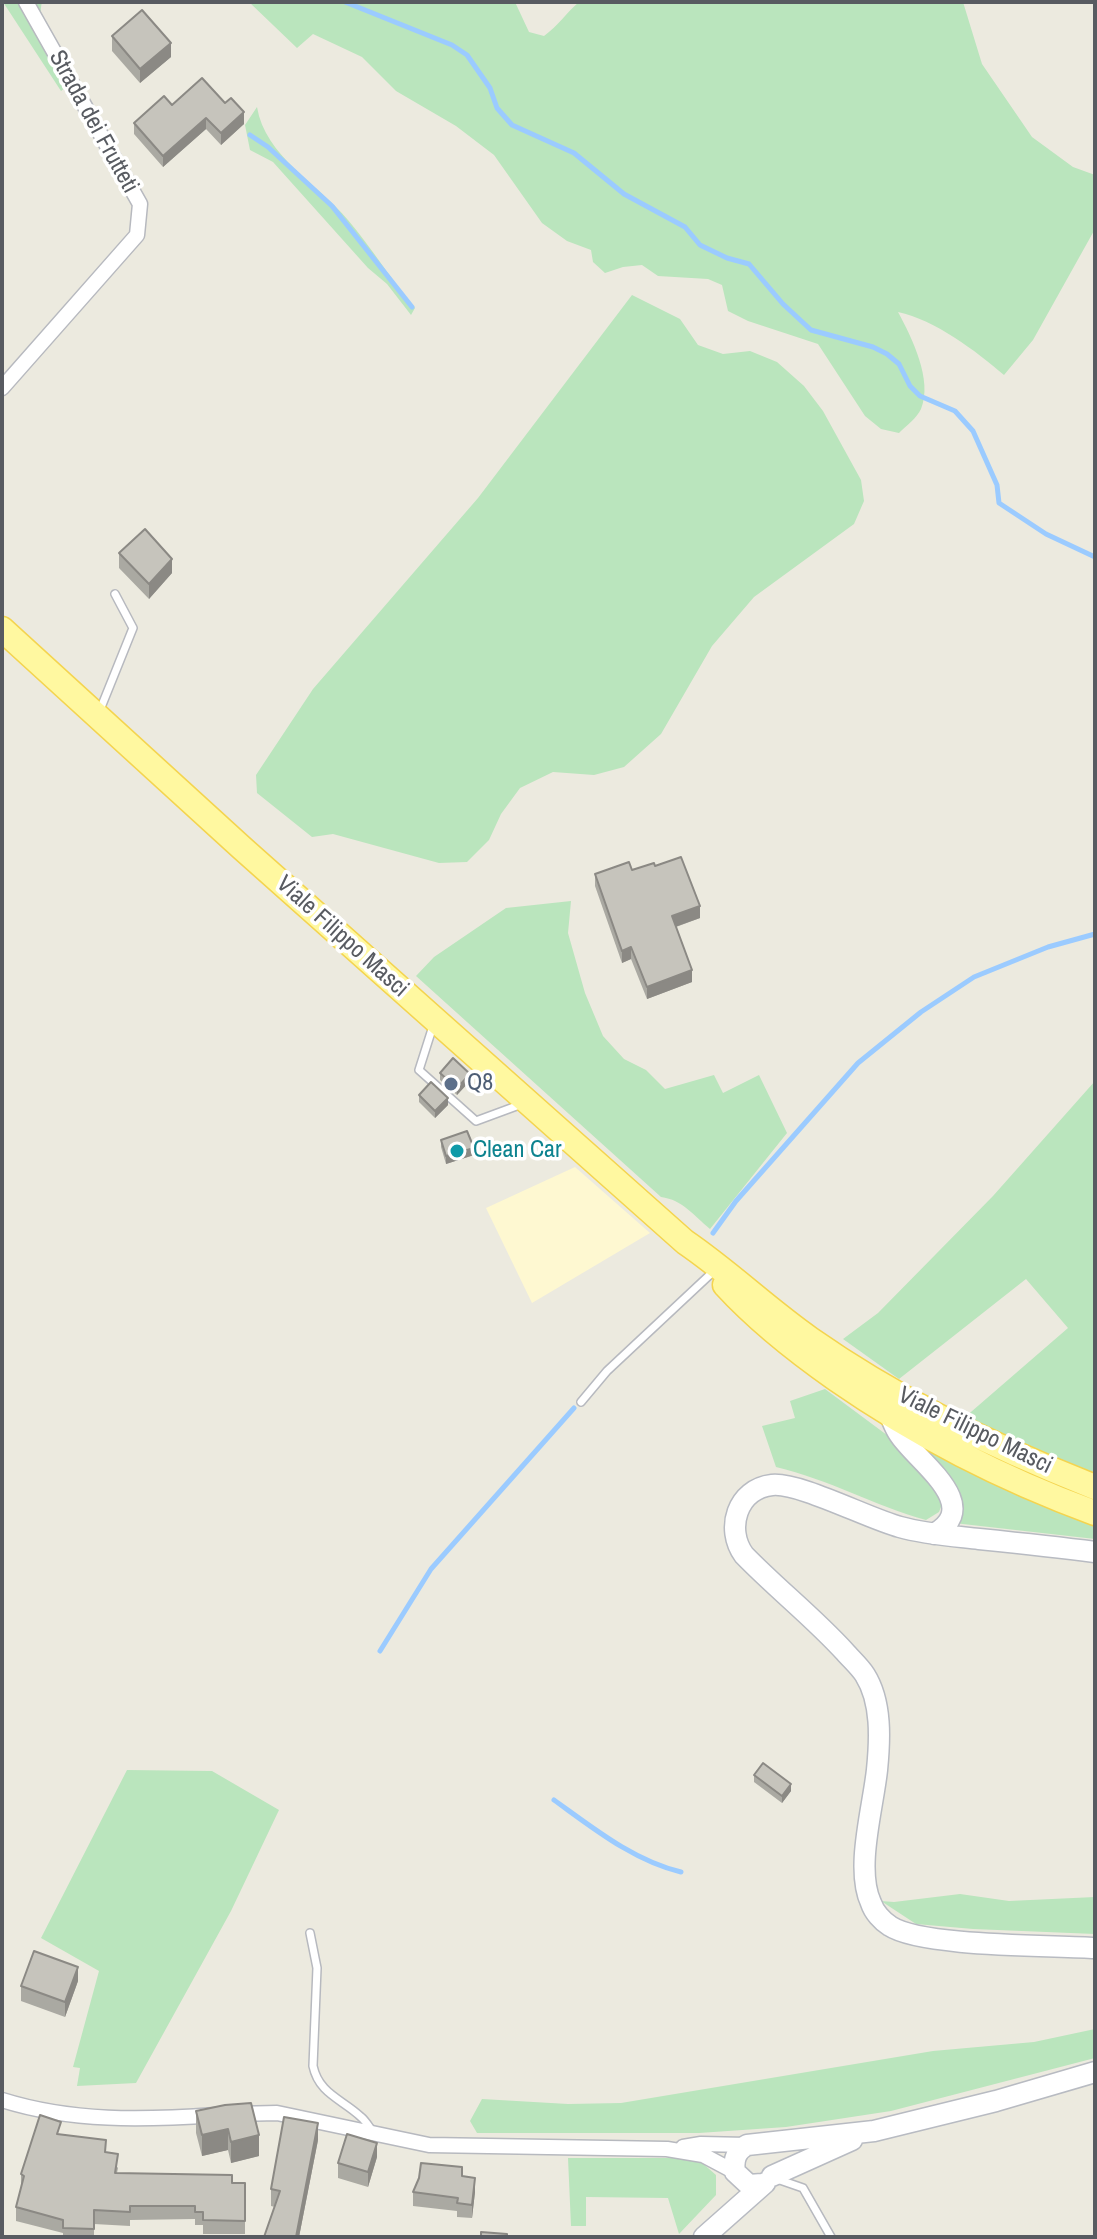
<!DOCTYPE html>
<html>
<head>
<meta charset="utf-8">
<style>
	body { margin:0 }
	#map { position:relative; width:1097px; height:2239px; overflow:hidden; background:#eceadf; font-family:"Archivo Narrow",sans-serif }
	canvas { display:block }
	.frame { position:absolute; inset:0; border:4px solid #585b61; pointer-events:none }
</style>
</head>
<body>
<div id="map">
<canvas width="1097" height="2239"></canvas>
<div class="frame"></div>
</div>
<script>
const ctx = document.querySelector('canvas').getContext('2d');
ctx.lineJoin = 'round';
function fill(path, color) { ctx.fillStyle = color; ctx.fill(path, 'evenodd'); }
function trace(path, color, width, dash) { ctx.strokeStyle = color; ctx.lineWidth = width; ctx.lineCap = dash ? 'butt' : 'round'; ctx.setLineDash(dash || []); ctx.stroke(path); }
function drawText(font, color, halo, rows, align = 'center') {
  ctx.font = font + ' "Archivo Narrow",sans-serif'; ctx.lineWidth = 7; ctx.setLineDash([]); ctx.textBaseline = 'middle'; ctx.strokeStyle = halo; ctx.fillStyle = color; for (const [text, x, y, turn = 0] of rows) {
    ctx.save(); ctx.translate(x, y); ctx.rotate((+turn || 0) * Math.PI / 180); ctx.textAlign = isNaN(turn) ? turn : align; if (halo) ctx.strokeText(text, 0, 0); ctx.fillText(text, 0, 0); ctx.restore();
  }
}
fill(new Path2D(`
	M575,1167L650,1233L532,1303L486,1208Z`), '#fef8d1');
fill(new Path2D(`
	M3,2H42C37,21 49,29 58,44C65,54 69,69 75,80L61,91Z
	M249,2H515L529,32L544,36C558,26 566,13 579,2H963L982,64L1032,137L1073,167L1095,175V229L1033,340L1004,375C976,351 935,320 898,312C912,338 933,380 921,409C917,418 906,426 899,433L881,429L865,416L818,344L748,321L728,311L722,285L708,279L658,276L642,265L623,267L605,273L593,262L591,250L567,241L542,223L494,155L456,126L396,91L362,57L313,34L297,48Z
	M257,107C265,156 318,184 348,220C372,248 391,280 415,308L411,315L387,284L368,268L273,162L250,150L245,125Z
	M632,295L680,319L698,345L723,354L750,351L777,362L804,386L823,411L861,480L864,501L854,524L754,597L712,646L661,734L624,767L594,775L553,772L520,788L501,814L489,840L467,862L439,863L333,834L312,837L257,793L256,775L313,689L478,498Z
	M571,901L568,933L585,993L603,1036L624,1059L646,1070L665,1089L714,1075L723,1093L759,1075L787,1133L710,1229C693,1215 683,1200 661,1197L416,976L434,957L506,908Z
	M1095,1081V1477L964,1418L1068,1328L1026,1279L899,1379L843,1339L878,1313L993,1196Z
	M825,1389L899,1444L944,1499L939,1512L926,1520C875,1506 828,1479 776,1467L762,1426L795,1418L790,1401Z
	M916,1442L1095,1522V1539L954,1523L962,1513C961,1481 940,1462 916,1442Z
	M127,1770L212,1771L279,1810L231,1911L136,2083L77,2086L80,2068L73,2067L99,1971L41,1938Z
	M960,1894L1009,1901L1095,1897V1934L973,1929L916,1924L881,1901L894,1902Z
	M1095,2029V2058L891,2111L786,2127L699,2133H477L470,2121L482,2099L568,2104L621,2103L933,2051L1034,2042Z
	M568,2158H685L700,2161L716,2175V2195L679,2234L668,2198L586,2197V2226H571Z`), '#bae5bd');
trace(new Path2D(`
	M345,2L452,45L467,55L490,88L497,108L512,125L574,153L624,194L685,227L700,245L727,258L749,264L783,304L811,330L873,347L887,354L899,364L910,386L920,396L955,411L973,431L997,485L999,503L1046,534L1095,557
	M250,135L268,147L332,206L412,307
	M713,1233L736,1201L858,1063L921,1012L974,977L1048,947L1095,934
	M380,1651L431,1569L574,1408
	M554,1800C593,1828 634,1861 681,1872`), '#9bcbff', 5);
const service = new Path2D(`
	M100,710L133,628L115,594
	M433,1026L419,1070L476,1121L522,1104
	M581,1402L607,1371L716,1269
	M310,1933L317,1968L313,2066C319,2094 342,2099 361,2117C366,2121 369,2127 373,2132
	M777,2179L803,2188L831,2237`);
const minor = new Path2D(`
	M2,388L137,235L140,204L26,2
	M2,2100C72,2122 143,2120 216,2115
	M236,2114L277,2113L429,2145L667,2149L703,2155L735,2172
	M683,2147L701,2144L747,2145`);
const secondary = new Path2D(`
	M888,1411C892,1419 894,1427 899,1434C916,1461 985,1505 934,1534
	M1095,1552C1056,1547 1018,1543 979,1539C953,1536 925,1534 900,1527C869,1519 799,1482 772,1485C737,1489 725,1529 744,1555C777,1589 813,1617 845,1652C851,1659 860,1667 865,1675C882,1702 880,1740 877,1770C873,1808 855,1869 871,1903C874,1912 882,1921 890,1926C922,1947 1051,1945 1095,1948
	M772,2176L852,2140
	M762,2184L749,2185L735,2172C733,2160 736,2151 747,2145L874,2131L996,2101L1095,2072
	M704,2237L765,2183`);
const primary = new Path2D(`
	M2,629L242,848L685,1242C729,1272 767,1309 810,1339C897,1400 996,1448 1095,1487
	M725,1285C758,1321 796,1351 836,1379C918,1436 1002,1479 1095,1513`);
trace(service, '#b7b9bf', 10);
trace(minor, '#b7b9bf', 17);
trace(secondary, '#b8bbc2', 23);
trace(primary, '#f4d44f', 27);
trace(service, '#fff', 7);
trace(minor, '#fff', 14);
trace(secondary, '#fff', 20);
trace(primary, '#fff8a0', 24);
fill(new Path2D(`
	M112,36L171,57L140,83L112,51Z
	M172,105L244,124L221,145L206,129L163,167L134,134V123Z
	M119,553L172,573L149,599L119,568Z
	M655,866L700,918L676,927L692,982L647,999L631,959L622,963L595,886V874Z
	M440,1073L470,1081L457,1095L440,1080Z
	M419,1095L448,1105L435,1118L419,1102Z
	M441,1140L474,1155L446,1164L441,1147Z
	M754,1775L791,1791L782,1803L754,1782Z
	M78,1981L65,2017L21,2001V1986Z
	M225,2105L259,2156L231,2163L228,2150L202,2156L196,2133V2111Z
	M61,2135L106,2153L118,2168L117,2173L245,2183V2234H203V2225H195V2219L130,2220V2226L94,2224V2237H63V2233L16,2221V2207L21,2188V2174Z
	M318,2140L299,2237H264L275,2207L271,2206V2189Z
	M377,2157L368,2187L338,2178V2163Z
	M462,2177L475,2192L472,2218L457,2217V2211L413,2206V2192Z`), '#aaa9a2');
fill(new Path2D(`
	M171,43V57L140,83V69Z
	M244,112V124L221,145V133Z
	M206,118V129L163,167V156Z
	M172,559V573L149,599V584Z
	M700,906V918L672,928V916Z
	M631,947V959L622,963V951Z
	M692,970V982L647,999V987Z
	M470,1074V1081L457,1095V1088Z
	M448,1098V1105L435,1118V1111Z
	M474,1148V1155L446,1164V1156Z
	M791,1784V1791L782,1803V1796Z
	M78,1967V1981L65,2017V2002Z
	M318,2123V2140L299,2237H296Z
	M228,2129V2150L202,2156V2135Z
	M259,2135V2156L231,2163V2142Z
	M377,2143V2157L368,2187V2172Z
	M475,2178V2192L472,2218V2205Z`), '#8b8984');
const building = new Path2D(`
	M142,10L171,43L140,69L112,36Z
	M202,78L225,103L231,98L244,112L221,133L206,118L163,156L134,123L164,96L172,105Z
	M145,529L172,559L149,584L119,553Z
	M681,857L700,906L672,916L692,970L647,987L631,947L622,951L595,874L629,862L632,870L654,863L655,866Z
	M453,1058L470,1074L457,1088L440,1073Z
	M431,1082L448,1098L435,1111L419,1095Z
	M467,1131L474,1148L446,1156L441,1140Z
	M763,1763L791,1784L782,1796L754,1775Z
	M34,1951L78,1967L65,2002L21,1986Z
	M251,2103L259,2135L231,2142L228,2129L202,2135L196,2111L225,2105Z
	M40,2115L61,2122L57,2134L106,2140L105,2152L118,2154L115,2173L232,2175V2183H245V2221L203,2220V2212H195V2206H130V2212L94,2210V2229L63,2228V2220L16,2207L24,2176L21,2174Z
	M284,2117L318,2123L296,2237H264L280,2191L271,2189Z
	M347,2134L377,2143L368,2172L338,2163Z
	M421,2163L462,2167V2176L475,2178L472,2205L457,2203L458,2198L413,2192L419,2178Z
	M481,2232L507,2234V2237H481Z`);
fill(building, '#c6c4bc');
trace(building, '#8b8984', 2);
for (const [x, y, r, color] of [
	[451,1084,8,"#5c6f8a"],
	[457,1151,8,"#0f9aa8"]
]) { const dot = new Path2D(); dot.arc(x, y, r, 0, 2 * Math.PI); ctx.fillStyle = color; ctx.fill(dot); trace(dot, '#fff', 3); }
drawText('24px', '#585b61', '#fff', [
	["Strada dei Frutteti",93,122,61],
	["Viale Filippo Masci",342,937,42],
	["Viale Filippo Masci",975,1431,26]
]);
drawText('24px', '#4e5e75', '#fff', [
	["Q8",467,1084]
], 'left');
drawText('24px', '#0d838f', '#fff', [
	["Clean Car",473,1151]
], 'left');
</script>
</body>
</html>
